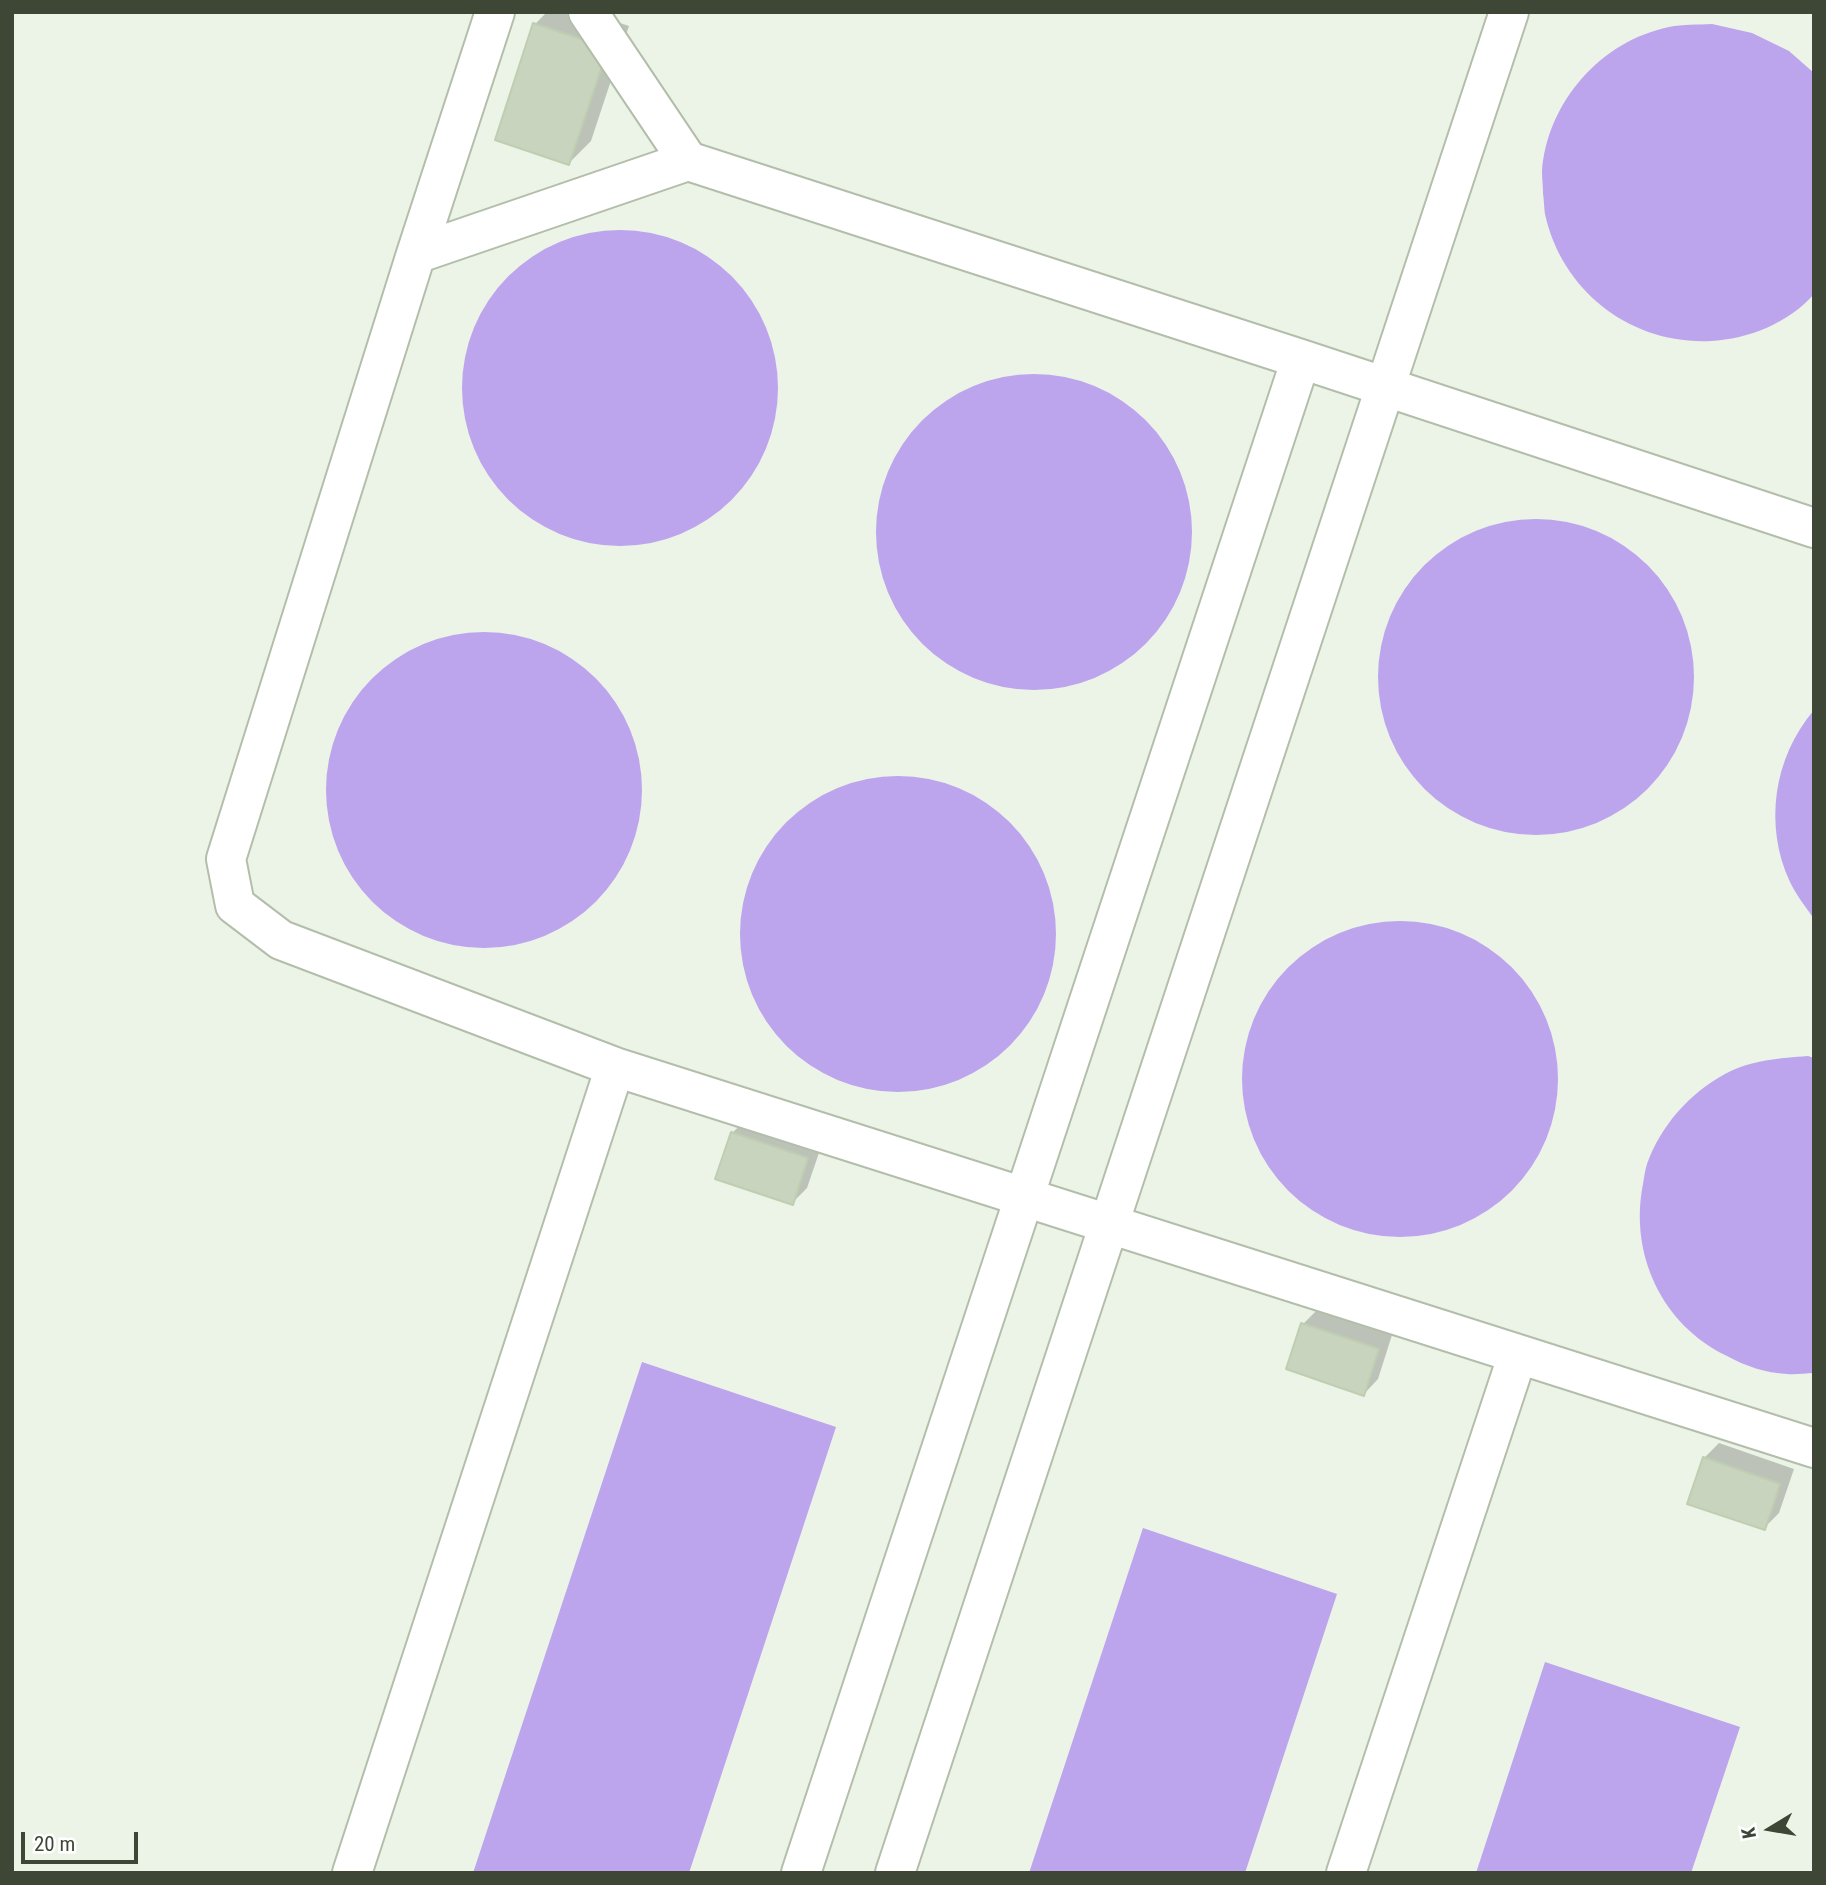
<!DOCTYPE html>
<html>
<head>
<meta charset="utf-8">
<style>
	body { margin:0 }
	#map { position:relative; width:1826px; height:1885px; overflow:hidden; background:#ecf3e7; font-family:"Roboto Condensed",sans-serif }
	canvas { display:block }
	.frame { position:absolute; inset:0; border:14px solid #3e4636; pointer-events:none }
	.north { position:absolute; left:1735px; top:1794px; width:70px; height:70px; -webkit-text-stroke:5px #fff; paint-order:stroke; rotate:259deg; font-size:19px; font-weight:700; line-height:28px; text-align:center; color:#3e4636 }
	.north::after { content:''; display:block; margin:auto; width:24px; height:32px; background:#3e4636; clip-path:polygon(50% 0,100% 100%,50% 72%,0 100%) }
	.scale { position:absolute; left:21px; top:1832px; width:117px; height:32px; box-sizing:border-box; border:4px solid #3e4636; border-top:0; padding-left:9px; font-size:21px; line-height:24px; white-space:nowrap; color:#3e4636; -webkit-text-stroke:5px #fff; paint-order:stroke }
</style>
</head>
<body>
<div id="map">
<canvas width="1826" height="1885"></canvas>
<div class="frame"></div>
<div class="north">K</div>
<div class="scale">20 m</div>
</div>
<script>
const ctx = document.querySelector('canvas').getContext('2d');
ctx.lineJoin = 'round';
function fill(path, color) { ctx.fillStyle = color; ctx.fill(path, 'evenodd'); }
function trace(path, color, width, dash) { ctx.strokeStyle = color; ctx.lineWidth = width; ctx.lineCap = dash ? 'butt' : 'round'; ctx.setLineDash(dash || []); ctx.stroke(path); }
fill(new Path2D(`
	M1712,24L1752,33L1789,51L1814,73V294C1789,323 1748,339 1711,341C1632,345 1562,292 1545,214C1544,208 1544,200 1543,193C1543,186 1542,179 1542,172C1547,102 1601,41 1669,27C1683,24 1698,25 1712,24Z
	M462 388a158 158 0 1 1 316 0a158 158 0 1 1-316 0Z
	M876 532a158 158 0 1 1 316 0a158 158 0 1 1-316 0Z
	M1378 677a158 158 0 1 1 316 0a158 158 0 1 1-316 0Z
	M326 790a158 158 0 1 1 316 0a158 158 0 1 1-316 0Z
	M1814,710V919C1806,907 1796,895 1790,882C1764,826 1773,758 1814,710Z
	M740 934a158 158 0 1 1 316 0a158 158 0 1 1-316 0Z
	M1242 1079a158 158 0 1 1 316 0a158 158 0 1 1-316 0Z
	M1808,1056L1814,1058V1373C1805,1373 1796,1375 1787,1374C1766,1373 1745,1366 1727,1356C1662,1325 1629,1254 1643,1184C1644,1178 1645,1170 1647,1164C1661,1125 1690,1093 1725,1074C1751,1060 1780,1058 1808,1056Z
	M642,1362L836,1427L689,1873H473Z
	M1143,1528L1337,1594L1245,1873H1029Z
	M1545,1662L1740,1727L1691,1873H1476Z`), '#bca5ed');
fill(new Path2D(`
	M547,12H587L629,26L591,141L569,163L535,24Z
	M747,1119L822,1144L807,1188L792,1203L732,1133Z
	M1317,1310L1392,1335L1378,1379L1364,1394L1303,1324Z
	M1719,1443L1794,1469L1779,1513L1764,1528L1704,1458Z`), '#0003');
const building = new Path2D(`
	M533,23L608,48L569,165L495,140Z
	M731,1132L808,1158L793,1205L715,1179Z
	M1301,1323L1379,1349L1364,1396L1286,1369Z
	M1703,1457L1780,1484L1765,1530L1687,1504Z`);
fill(building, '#c8d4bd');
trace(building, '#bfceb0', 2);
const minor = new Path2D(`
	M495,12L416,254L226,859L235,905L281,940L615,1067L1814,1448
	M588,12L688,161
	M416,254L688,161L1301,359L1814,528
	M352,1873L615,1067
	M801,1873L1301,359
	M895,1873L1509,12
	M1346,1873L1518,1354`);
trace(minor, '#b3beaa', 42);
trace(minor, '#fff', 38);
</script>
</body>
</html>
